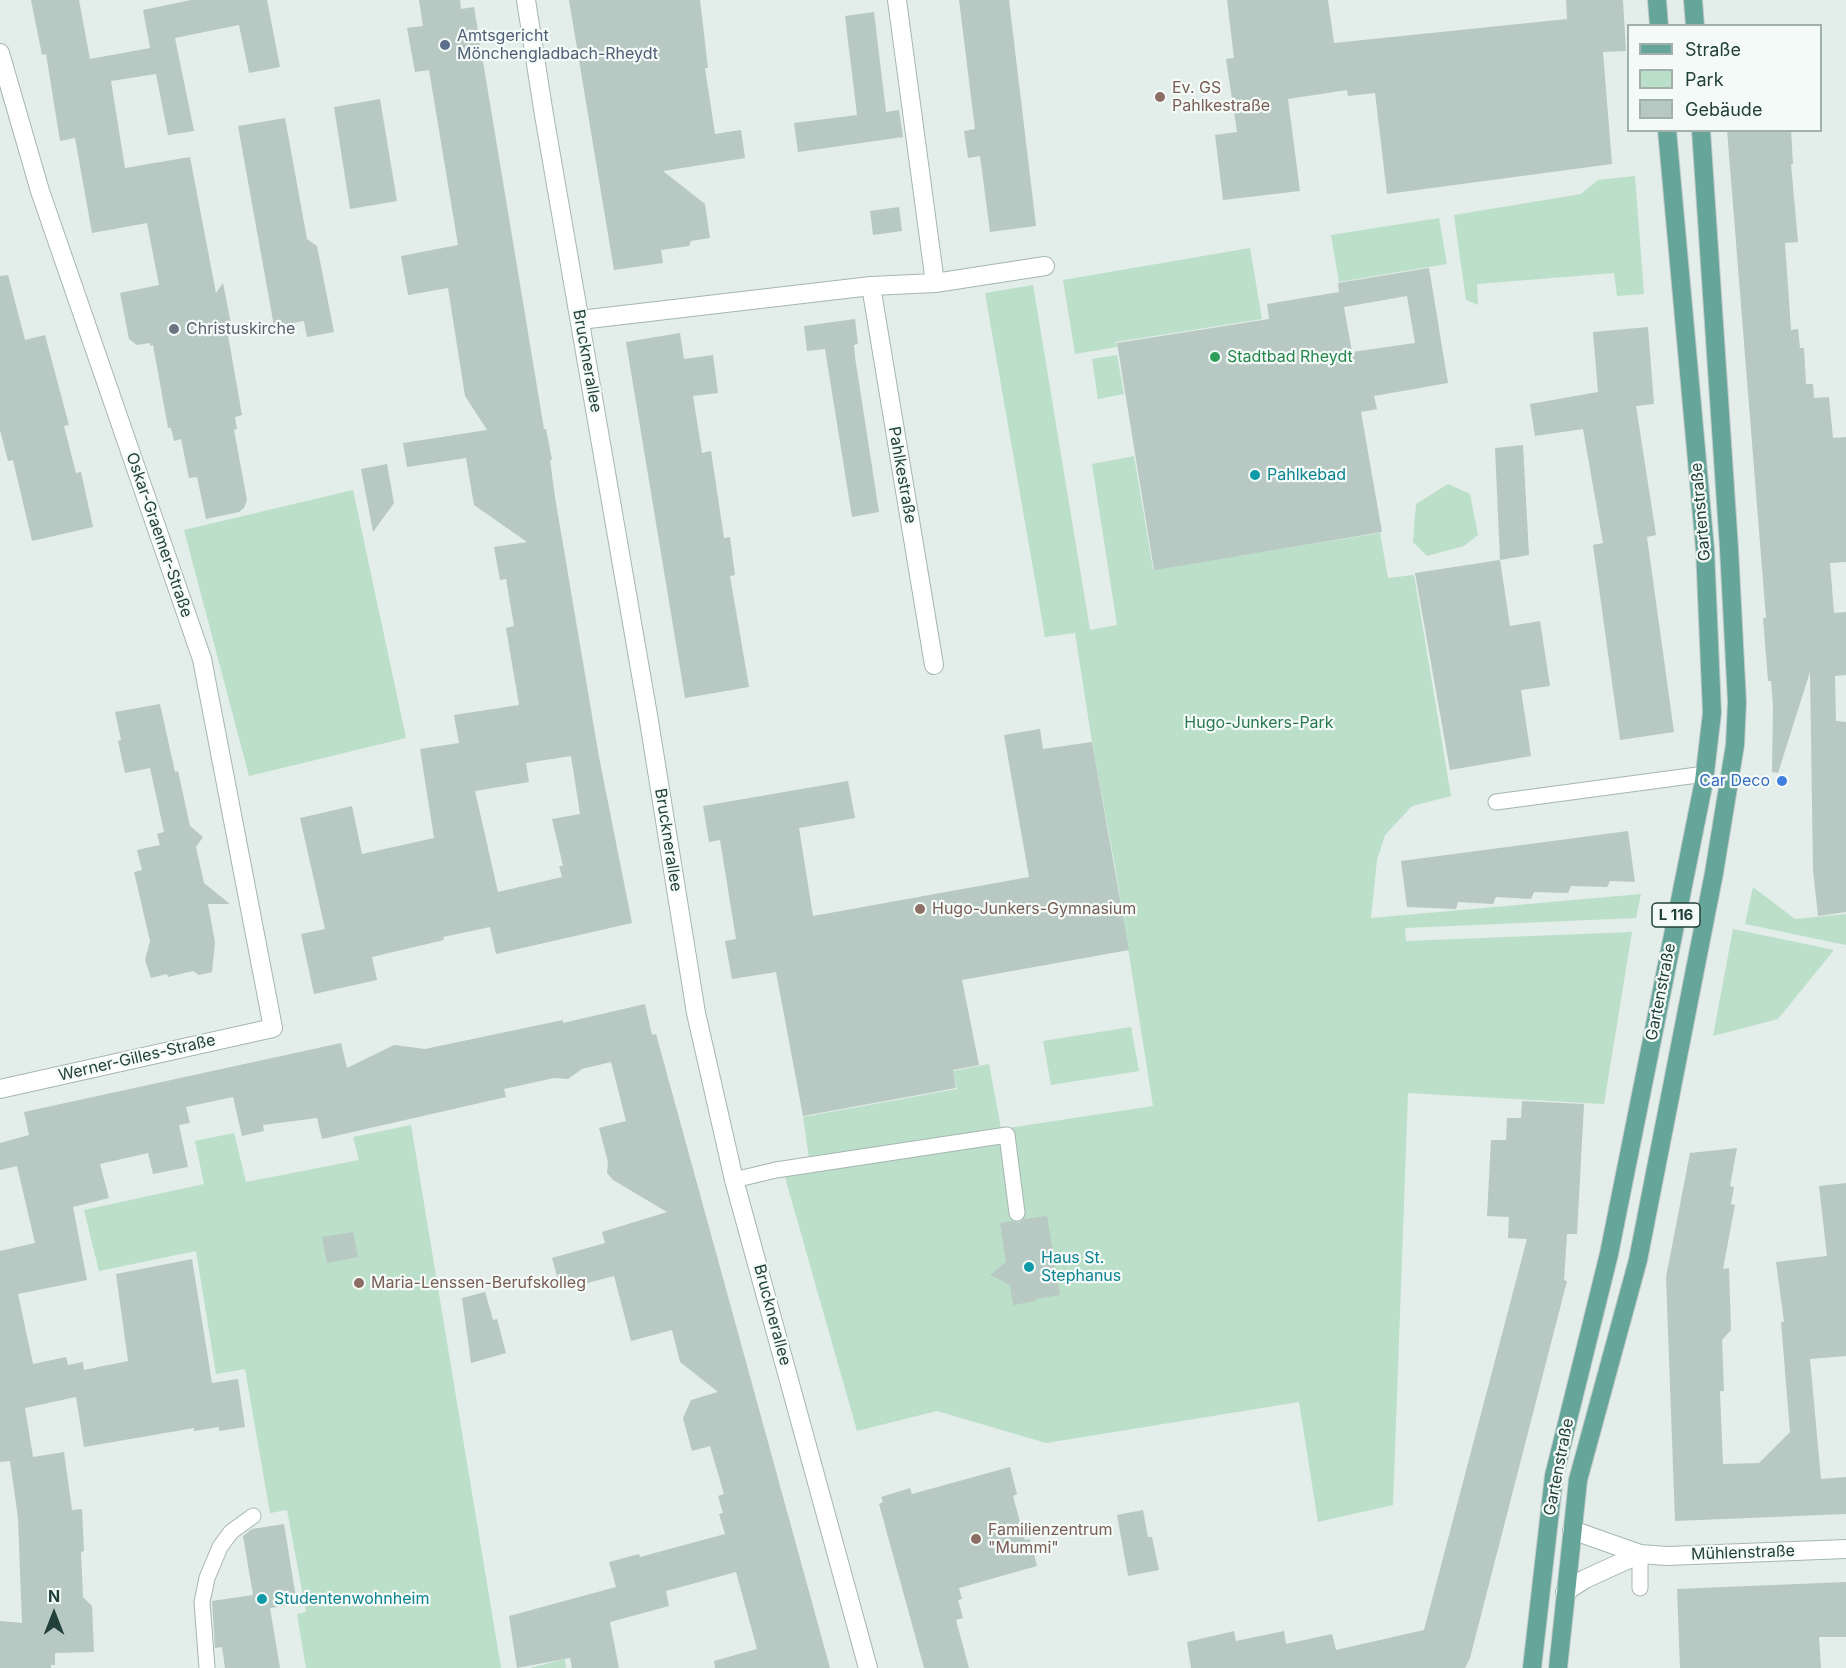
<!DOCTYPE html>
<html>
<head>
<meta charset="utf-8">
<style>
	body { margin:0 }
	#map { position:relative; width:1846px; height:1668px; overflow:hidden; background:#e3edea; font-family:Inter,sans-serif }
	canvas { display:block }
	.legend { position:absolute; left:1627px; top:24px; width:195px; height:108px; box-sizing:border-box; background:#f4faf7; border:2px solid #a0b0ab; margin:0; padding:8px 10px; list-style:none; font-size:18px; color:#22403a }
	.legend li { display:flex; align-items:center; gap:12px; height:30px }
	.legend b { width:30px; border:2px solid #a0b0ab }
	.north { position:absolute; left:24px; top:1584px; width:60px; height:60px; -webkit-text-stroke:4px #f4faf7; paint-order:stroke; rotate:0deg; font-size:16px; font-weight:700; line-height:24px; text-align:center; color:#22403a }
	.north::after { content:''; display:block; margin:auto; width:21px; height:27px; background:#22403a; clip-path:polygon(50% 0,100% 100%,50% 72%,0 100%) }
</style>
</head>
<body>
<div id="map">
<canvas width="1846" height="1668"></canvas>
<ul class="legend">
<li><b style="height:8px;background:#66a59a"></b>Straße</li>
<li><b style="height:16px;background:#bbdfc8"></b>Park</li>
<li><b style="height:16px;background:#b8c8c3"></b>Gebäude</li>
</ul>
<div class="north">N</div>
</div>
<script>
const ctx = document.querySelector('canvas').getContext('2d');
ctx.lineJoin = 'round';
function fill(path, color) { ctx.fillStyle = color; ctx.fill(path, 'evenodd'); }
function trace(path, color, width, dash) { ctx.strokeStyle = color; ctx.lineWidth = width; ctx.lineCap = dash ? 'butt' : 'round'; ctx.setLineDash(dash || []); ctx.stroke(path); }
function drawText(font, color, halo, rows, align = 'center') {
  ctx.font = font + ' Inter,sans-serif'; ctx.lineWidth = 4.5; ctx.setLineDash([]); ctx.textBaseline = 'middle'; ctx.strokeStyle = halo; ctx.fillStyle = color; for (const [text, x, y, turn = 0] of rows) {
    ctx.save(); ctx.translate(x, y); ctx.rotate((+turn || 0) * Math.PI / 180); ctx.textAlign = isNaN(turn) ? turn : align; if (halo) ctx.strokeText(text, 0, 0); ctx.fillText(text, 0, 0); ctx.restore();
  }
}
fill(new Path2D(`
	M1635,176L1644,294L1617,296L1614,273L1477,284L1478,305L1466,300L1454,215L1581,194L1598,180Z
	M1439,218L1447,264L1339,282L1331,235Z
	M1250,248L1262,319L1116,342L1117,347L1075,354L1063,280Z
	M1033,285L1090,630L1117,625L1092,464L1134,456L1153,569L1380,533L1388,578L1414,575L1451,796L1412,806L1385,835L1377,860L1371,918L1641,894L1636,918L1405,928L1406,941L1632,932L1604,1104L1408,1093L1393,1505L1318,1522L1299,1402L1046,1443L937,1411L857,1431L781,1163L809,1158L803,1117L957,1089L953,1071L989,1064L1001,1128L844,1153L1153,1106L1116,872L1092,742L1075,633L1045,637L985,293Z
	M1117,355L1124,394L1098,399L1092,359Z
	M1448,484L1470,494L1478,535L1464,546L1427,556L1413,542L1416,504Z
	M353,490L406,738L249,776L184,530Z
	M1753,887L1795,919L1846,914V945L1745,924Z
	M1733,929L1834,950L1778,1019L1713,1036Z
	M1131,1027L1139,1071L1051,1085L1043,1041Z
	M411,1125L501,1668H306L297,1614L306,1612L287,1510L270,1513L245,1369L216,1374L196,1251L99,1271L84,1210L204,1184L195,1141L234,1133L246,1182L359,1160L353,1137Z
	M565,1659L566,1668H530Z`), '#bbdfc8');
fill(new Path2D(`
	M31,0H79L90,59L150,48L143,10L191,0H267L280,67L249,73L239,25L175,38L194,131L168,135L156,74L111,81L125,168L190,157L216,293L223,283L233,334L228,335L242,415L235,417L237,429L234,430L247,500L244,508L239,512L206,519L197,477L189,478L181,439L174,441L171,428H168L153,345L150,346V343L137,345L129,339L120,293L159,285L147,223L92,233L75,138L60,141L46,54L42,55Z
	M419,0H460L461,9L474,7L544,429H546L552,460H550L555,497L599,757L632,923L496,954L490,927L443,937L444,940L372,957L377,980L314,994L301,934L325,929L300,818L352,806L362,854L434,838L420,749L459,743L454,715L519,705L506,628L514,626L506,579L500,580L494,547L527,542L474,505L466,458L407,467L403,443L487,430L465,396L448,288L408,295L401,256L458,245L429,70L415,72L407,28L423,26ZM571,756L580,814L552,819L563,866H559L562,877L498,892L475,791L529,782L526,763Z
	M569,0H700L708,68H705L715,134L741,130L745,158L663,171L705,204L710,238L691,241L689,246L661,250L663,263L614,270Z
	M959,0H1009L1036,226L990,232L980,156L968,158L964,131L975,129Z
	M1227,0H1328L1334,43L1567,19L1566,0H1623L1626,51L1603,52L1612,164L1387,194L1375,93L1348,96L1347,90L1288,99L1300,191L1223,200L1215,135L1237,132L1226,59L1234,58Z
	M874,12L886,112L899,110L903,137L798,152L794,123L857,115L845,16Z
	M380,99L397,201L350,209L334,107Z
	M285,118L307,239L317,246L334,332L307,337L304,321L274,326L238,126Z
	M1727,130H1791L1793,164H1791L1798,242L1785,243L1791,330L1798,329L1800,348H1804L1806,384H1813L1814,398L1829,397L1833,438L1846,437V562L1830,563L1834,613L1846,612V675L1835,676L1836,721L1846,722V912L1818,916L1813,870L1810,672L1778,773L1772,772L1773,706L1771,681H1768L1763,618H1766Z
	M899,207L902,231L873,235L870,211Z
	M1429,268L1448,383L1374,396L1377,409L1361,412L1382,532L1154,570L1117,343L1269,319L1267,304L1339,292L1338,283ZM1407,296L1415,343L1352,352L1344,307Z
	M8,275L25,340L45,335L69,425L64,426L76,473L81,472L93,527L32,541L13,460L8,461L0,430V276Z
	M855,319L858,344L854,345L855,357L879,512L852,517L825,349L807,351L804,326Z
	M1648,327L1654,404L1636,406L1656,535L1647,537L1674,732L1620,740L1593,545L1603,543L1583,429L1535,436L1530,404L1598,392L1593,332Z
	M680,333L684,359L713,355L718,393L693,396L702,453L711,451L724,538L730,537L735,575L730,576L749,687L685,698L626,342Z
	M1523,445L1529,555L1500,560L1495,448Z
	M387,464L394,503L373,532L361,469Z
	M1500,560L1510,626L1540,621L1550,686L1521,690L1531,756L1450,770L1415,573Z
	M160,704L175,772L178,771L190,826L203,837L196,847L204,883L230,904H208L215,942L212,972L199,975L193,971L168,977L167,974L151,978L145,960L150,941L134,872L142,870L137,850L160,845L157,834L164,832L150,768L125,773L118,741L121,740L115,712Z
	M1040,729L1043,749L1092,742L1129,950L962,980L979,1065L953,1070L956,1088L803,1116L776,972L732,979L725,941L736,939L720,840L709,842L703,806L848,781L855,818L799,828L813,916L1029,877L1004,735Z
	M1628,831L1635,882L1610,881L1607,887L1571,886L1568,893L1534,892L1531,899L1496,897L1493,904L1458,902L1456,909L1407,907L1401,861Z
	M645,1004L652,1035L656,1034L830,1668H715L714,1661L757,1649L736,1572L666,1591L669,1606L610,1622L619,1668H572L570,1658L517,1668L509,1616L616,1587L609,1562L639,1554L640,1557L725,1534L719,1514L723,1513L718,1496L724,1494L710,1446L692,1451L683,1418L691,1400L718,1392L680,1362L672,1330L631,1341L614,1276L561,1290L552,1258L605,1243L602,1232L667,1212L613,1180L607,1173L608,1162L599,1128L626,1121L611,1062L582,1069L568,1079L554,1078L504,1089L506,1097L322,1139L317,1118L263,1125L264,1131L242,1136L233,1097L186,1107L190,1123L179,1125L188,1167L153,1174L148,1153L100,1164L109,1198L73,1207L87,1280L18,1294L33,1364L66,1357L68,1365L83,1362L84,1370L128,1361L116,1274L192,1259L212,1383L238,1379L245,1427L219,1431V1427L194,1431V1428L84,1447L76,1397L25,1408L33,1457L64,1452L72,1510L82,1509L84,1551L81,1552L83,1597L92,1606L94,1652L55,1653V1665H51V1668H0V1621L22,1623L18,1518L10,1461L0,1462V1251L35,1243L17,1166L0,1170V1143L29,1135L24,1112L341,1043L347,1068L394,1045L425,1049L563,1020V1023Z
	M1522,1101L1584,1104L1577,1234H1567L1564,1280L1567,1281L1470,1658L1465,1668H1191L1187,1642L1234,1631L1236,1641L1284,1631L1286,1644L1332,1634L1336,1650L1424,1630L1527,1239L1508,1238L1509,1217L1487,1216L1491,1140H1506L1507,1118H1521Z
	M1737,1148L1730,1186L1734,1187L1731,1204L1735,1205L1723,1269L1729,1268L1731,1330L1722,1340L1724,1391H1720L1723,1464L1759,1463L1790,1432L1781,1322H1784L1776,1262L1827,1256L1819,1186L1846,1183V1356L1810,1359L1821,1479L1846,1477V1514L1675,1521L1666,1277L1690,1153Z
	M1047,1216L1060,1295L1035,1299L1036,1301L1013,1305L1010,1285L990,1275L1006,1262L1000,1223L1012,1221L1019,1223L1024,1219Z
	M353,1232L358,1257L327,1263L322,1237Z
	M485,1292L493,1320L497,1319L506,1353L471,1363L462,1298Z
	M1010,1467L1017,1494L1013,1496L1025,1540L1030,1539L1037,1566L959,1588L962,1599L958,1600L963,1618L956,1620L969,1668H924L879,1504L883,1502L881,1497L910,1488L912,1494Z
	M1143,1510L1148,1537H1152L1159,1570L1128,1576L1117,1515Z
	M284,1524L297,1604L270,1608L280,1668H225L222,1647L215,1648L212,1601L253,1595L243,1536L252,1529Z
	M1846,1582V1637H1819L1821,1668H1680L1677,1589Z`), '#b8c8c3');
const service = new Path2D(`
	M1496,802L1705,774
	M734,1180L776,1170L1007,1135L1017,1213
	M1640,1554V1588
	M207,1668L202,1602L207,1578L220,1547L231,1532L253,1516`);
const minor = new Path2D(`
	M526,0L544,115L648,715L696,1013L734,1180L868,1668
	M897,0L935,283
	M0,53L40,191L202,659L273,1028L0,1089
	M871,286L934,665
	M580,320L871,286L935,283L1045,266
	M1572,1530L1640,1554L1667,1556L1846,1549
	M1565,1592L1585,1579L1640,1554`);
const primary = new Path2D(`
	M1657,0L1659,26
	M1693,0L1695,26
	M1532,1668L1554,1476L1609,1254L1704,781L1712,713L1705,549L1667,130
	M1558,1668L1578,1480L1638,1260L1714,873L1735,745L1737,702L1729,548L1701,130`);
trace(service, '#a5b6b2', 17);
trace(minor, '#a5b6b2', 20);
trace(primary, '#c1cac8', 20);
trace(service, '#fff', 15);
trace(minor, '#fff', 18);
trace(primary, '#66a59a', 18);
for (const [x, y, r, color] of [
	[445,45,6,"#5c6f8a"],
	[1160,97,6,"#8d6e63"],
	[174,329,6,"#6b7280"],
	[1215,357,6,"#2e9e5b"],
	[1255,475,6,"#0f9aa8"],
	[1782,781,6,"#3f7fe0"],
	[920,909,6,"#8d6e63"],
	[1029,1267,6,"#0f9aa8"],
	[359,1283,6,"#8d6e63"],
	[976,1539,6,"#8d6e63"],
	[262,1599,6,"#0f9aa8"]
]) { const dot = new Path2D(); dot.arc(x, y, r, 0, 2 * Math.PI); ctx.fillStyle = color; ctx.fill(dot); trace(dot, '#f4faf7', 2); }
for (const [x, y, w] of [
	[1676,915,48]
]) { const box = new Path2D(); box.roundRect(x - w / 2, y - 12, w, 24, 4.5); ctx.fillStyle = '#f4faf7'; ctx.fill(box); trace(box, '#22403a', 1.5); }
drawText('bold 15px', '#22403a', null, [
	["L 116",1676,915]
]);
drawText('16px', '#4e5e75', '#f4faf7', [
	["Amtsgericht",457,36],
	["Mönchengladbach-Rheydt",457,54]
], 'left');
drawText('16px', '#785e54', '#f4faf7', [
	["Ev. GS",1172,88],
	["Pahlkestraße",1172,106],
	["Hugo-Junkers-Gymnasium",932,909],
	["Maria-Lenssen-Berufskolleg",371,1283],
	["Familienzentrum",988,1530],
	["\"Mummi\"",988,1548]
], 'left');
drawText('16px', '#5b616d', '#f4faf7', [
	["Christuskirche",186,329]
], 'left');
drawText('16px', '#27864d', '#f4faf7', [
	["Stadtbad Rheydt",1227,357]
], 'left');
drawText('16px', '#22403a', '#f4faf7', [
	["Brucknerallee",587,361,80],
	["Pahlkestraße",902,475,80],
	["Gartenstraße",1701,512,-95],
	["Oskar-Graemer-Straße",159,535,71],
	["Brucknerallee",668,840,81],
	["Gartenstraße",1661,992,-79],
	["Werner-Gilles-Straße",137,1058,-13],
	["Brucknerallee",772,1315,75],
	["Gartenstraße",1559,1467,-79],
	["Mühlenstraße",1743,1553,-2]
]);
drawText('16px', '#0d838f', '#f4faf7', [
	["Pahlkebad",1267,475],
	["Haus St.",1041,1258],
	["Stephanus",1041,1276],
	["Studentenwohnheim",274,1599]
], 'left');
drawText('16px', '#2a784f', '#f4faf7', [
	["Hugo-Junkers-Park",1259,723]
]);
drawText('16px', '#366cbe', '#f4faf7', [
	["Car Deco",1770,781]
], 'right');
</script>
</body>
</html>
